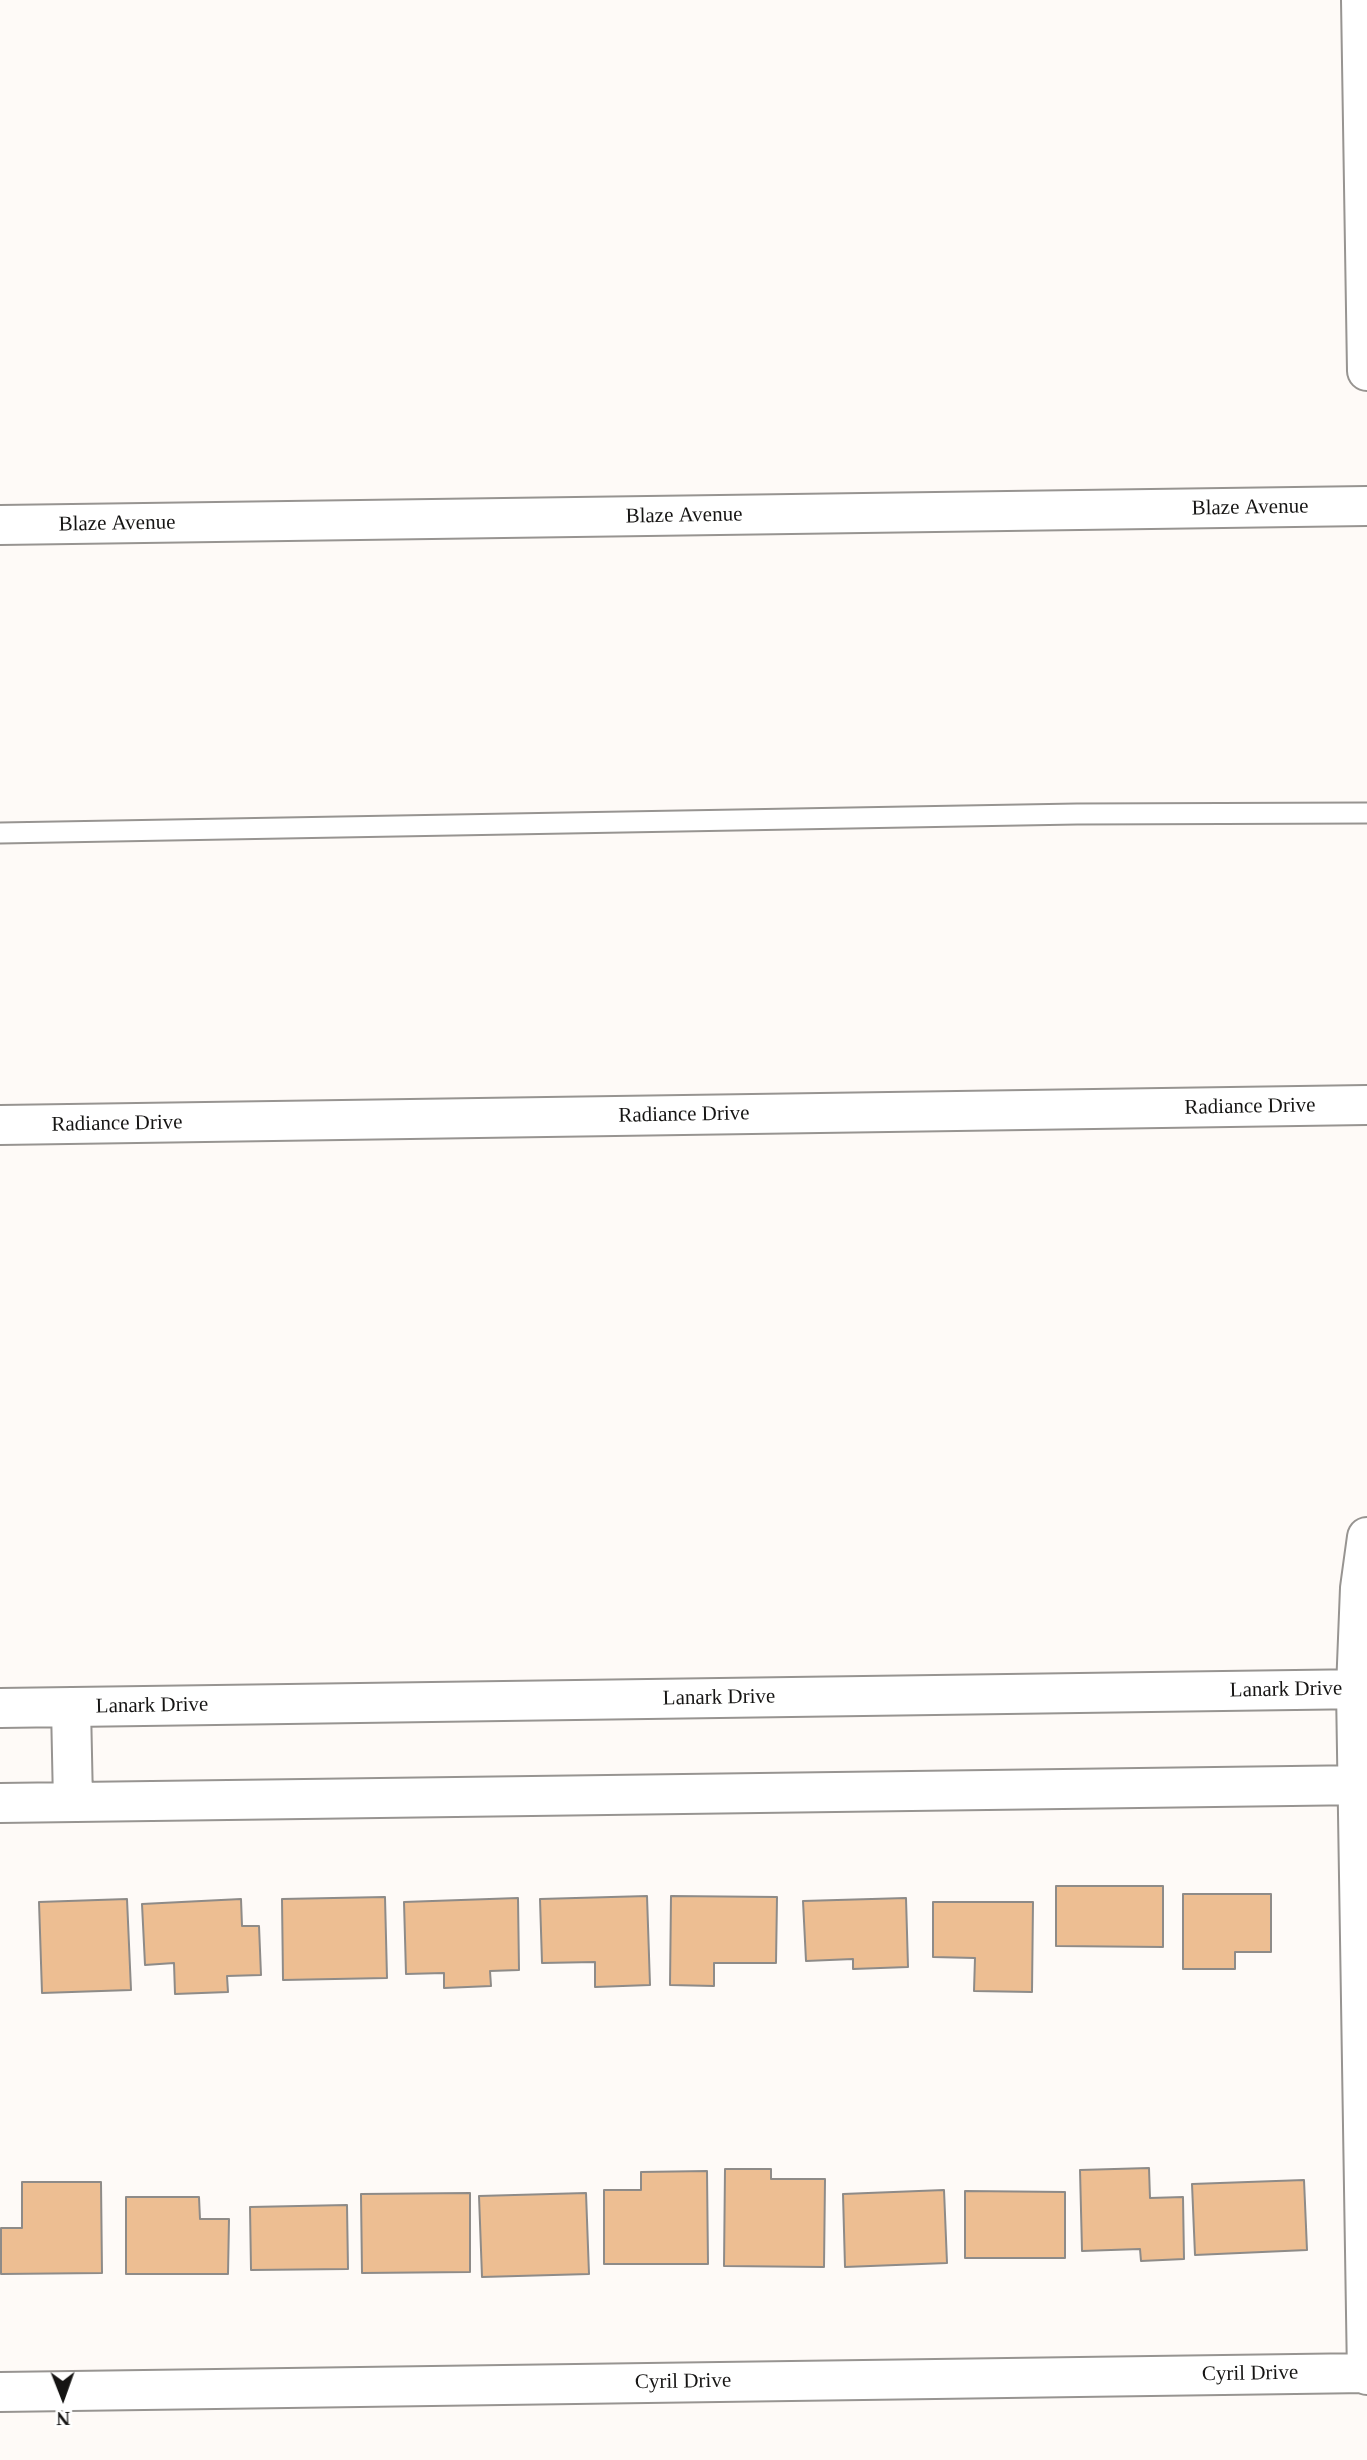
<!DOCTYPE html>
<html>
<head>
<meta charset="utf-8">
<style>
	body { margin:0 }
	#map { position:relative; width:1367px; height:2460px; overflow:hidden; background:#fefaf7; font-family:Georgia,serif }
	canvas { display:block }
	.north { position:absolute; left:28px; top:2362px; width:70px; height:70px; -webkit-text-stroke:5px #fff; paint-order:stroke; rotate:179deg; font-size:19px; font-weight:700; line-height:28px; text-align:center; color:#151413 }
	.north::after { content:''; display:block; margin:auto; width:24px; height:32px; background:#151413; clip-path:polygon(50% 0,100% 100%,50% 72%,0 100%) }
</style>
</head>
<body>
<div id="map">
<canvas width="1367" height="2460"></canvas>
<div class="north">N</div>
</div>
<script>
const ctx = document.querySelector('canvas').getContext('2d');
ctx.lineJoin = 'round';
function fill(path, color) { ctx.fillStyle = color; ctx.fill(path, 'evenodd'); }
function trace(path, color, width, dash) { ctx.strokeStyle = color; ctx.lineWidth = width; ctx.lineCap = dash ? 'butt' : 'round'; ctx.setLineDash(dash || []); ctx.stroke(path); }
function drawText(font, color, halo, rows, align = 'center') {
  ctx.font = font + ' Georgia,serif'; ctx.lineWidth = 5; ctx.setLineDash([]); ctx.textBaseline = 'middle'; ctx.strokeStyle = halo; ctx.fillStyle = color; for (const [text, x, y, turn = 0] of rows) {
    ctx.save(); ctx.translate(x, y); ctx.rotate((+turn || 0) * Math.PI / 180); ctx.textAlign = isNaN(turn) ? turn : align; if (halo) ctx.strokeText(text, 0, 0); ctx.fillText(text, 0, 0); ctx.restore();
  }
}
const building = new Path2D(`
	M1056,1886H1163V1947L1056,1946Z
	M1183,1894H1271V1952H1235V1969H1183Z
	M647,1896L650,1985L595,1987V1962L542,1963L540,1899Z
	M671,1896L777,1897L776,1963H714V1986L670,1985Z
	M385,1897L387,1978L283,1980L282,1899Z
	M518,1898L519,1970L490,1971L491,1986L444,1988V1973L406,1974L404,1902Z
	M906,1898L908,1967L853,1969V1959L806,1961L803,1901Z
	M127,1899L131,1990L42,1993L39,1902Z
	M241,1899L242,1926H259L261,1975L227,1976L228,1992L175,1994L174,1963L145,1965L142,1904Z
	M933,1902H1033L1032,1992L974,1991L975,1958L933,1957Z
	M1149,2168L1150,2198L1183,2197L1184,2259L1141,2261L1140,2249L1082,2251L1080,2170Z
	M725,2169H771V2179H825L824,2267L724,2266Z
	M707,2171L708,2264H604V2190H641V2172Z
	M1304,2180L1307,2250L1195,2255L1192,2184Z
	M22,2182H101L102,2273L1,2274V2228H22Z
	M944,2190L947,2263L845,2267L843,2194Z
	M965,2191L1065,2192V2258H965Z
	M470,2193V2272L362,2273L361,2194Z
	M586,2193L589,2274L482,2277L479,2196Z
	M126,2197H199L200,2219H229L228,2274H126Z
	M347,2205L348,2269L251,2270L250,2207Z`);
fill(building, '#edbe92');
trace(building, '#8e8b88', 2);
const lane = new Path2D(`
	M0,833L1077,814L1367,813`);
const street = new Path2D(`
	M1361,0L1367,371
	M0,525L1367,506
	M0,1125L1367,1105
	M1367,1537L1360,1588L1356,1689L1367,2375
	M71,1707L73,1802
	M0,1708L1367,1689
	M0,1803L1367,1785
	M0,2392L1367,2373`);
trace(lane, '#979491', 23);
trace(street, '#979491', 42);
trace(lane, '#fff', 19);
trace(street, '#fff', 38);
drawText('21px', '#151413', '#fff', [
	["Blaze Avenue",1250,508,-1],
	["Blaze Avenue",684,516,-1],
	["Blaze Avenue",117,524,-1],
	["Radiance Drive",1250,1107,-1],
	["Radiance Drive",684,1115,-1],
	["Radiance Drive",117,1124,-1],
	["Lanark Drive",1286,1690,-1],
	["Lanark Drive",719,1698,-1],
	["Lanark Drive",152,1706,-1],
	["Cyril Drive",1250,2374,-1],
	["Cyril Drive",683,2382,-1]
]);
</script>
</body>
</html>
